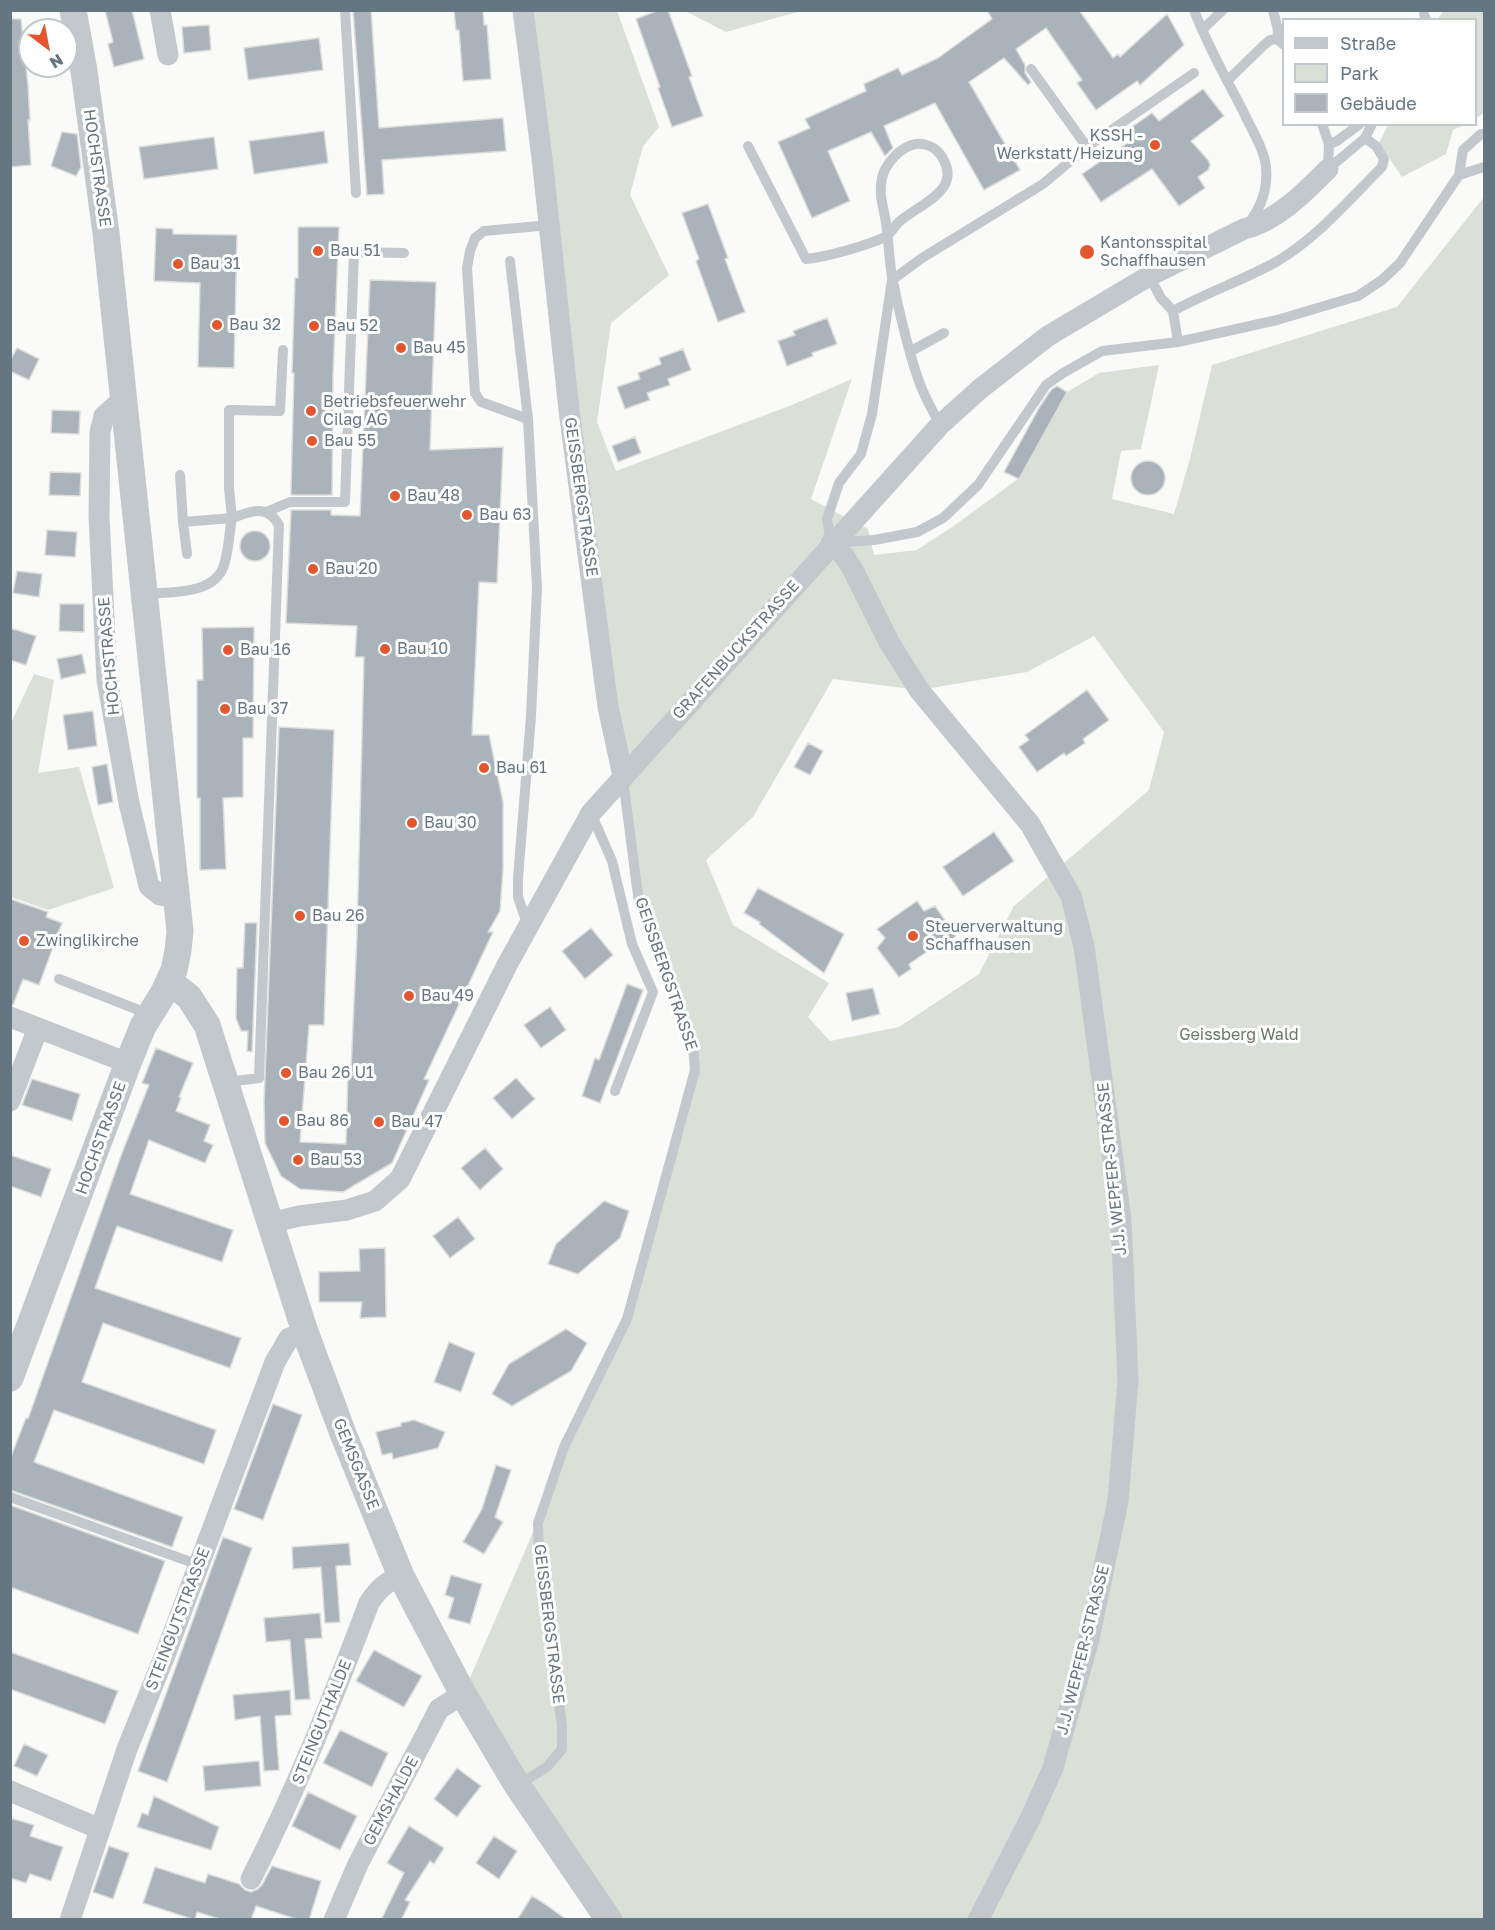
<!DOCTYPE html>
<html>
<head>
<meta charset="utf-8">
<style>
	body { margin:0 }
	#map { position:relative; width:1495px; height:1930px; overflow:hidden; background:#fafaf8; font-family:"Golos Text",sans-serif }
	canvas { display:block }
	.frame { position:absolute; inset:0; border:12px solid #657683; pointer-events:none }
	.legend { position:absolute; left:1282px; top:18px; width:195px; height:108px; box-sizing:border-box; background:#fff; border:2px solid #c1c8cd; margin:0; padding:8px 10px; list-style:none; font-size:18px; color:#657683 }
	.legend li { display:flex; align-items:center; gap:12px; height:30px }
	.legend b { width:30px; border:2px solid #c1c8cd }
	.north { position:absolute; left:18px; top:18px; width:60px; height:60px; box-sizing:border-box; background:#fff; border:2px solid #c1c8cd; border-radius:50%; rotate:148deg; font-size:16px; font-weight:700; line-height:24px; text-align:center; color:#657683 }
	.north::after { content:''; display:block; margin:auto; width:21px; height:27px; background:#e4572e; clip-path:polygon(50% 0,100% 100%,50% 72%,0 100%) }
</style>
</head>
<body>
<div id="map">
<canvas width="1495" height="1930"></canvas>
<div class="frame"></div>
<ul class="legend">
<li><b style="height:8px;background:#c3c8cc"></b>Straße</li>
<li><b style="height:16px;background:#dadfd7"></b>Park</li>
<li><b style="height:16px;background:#aab3b9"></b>Gebäude</li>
</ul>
<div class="north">N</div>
</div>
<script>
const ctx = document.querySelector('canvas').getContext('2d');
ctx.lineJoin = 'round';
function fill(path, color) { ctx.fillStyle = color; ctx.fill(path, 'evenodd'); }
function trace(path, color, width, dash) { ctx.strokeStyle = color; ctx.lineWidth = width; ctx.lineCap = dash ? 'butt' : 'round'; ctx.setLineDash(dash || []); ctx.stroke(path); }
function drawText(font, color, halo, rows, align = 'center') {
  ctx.font = font + ' "Golos Text",sans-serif'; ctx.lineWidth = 6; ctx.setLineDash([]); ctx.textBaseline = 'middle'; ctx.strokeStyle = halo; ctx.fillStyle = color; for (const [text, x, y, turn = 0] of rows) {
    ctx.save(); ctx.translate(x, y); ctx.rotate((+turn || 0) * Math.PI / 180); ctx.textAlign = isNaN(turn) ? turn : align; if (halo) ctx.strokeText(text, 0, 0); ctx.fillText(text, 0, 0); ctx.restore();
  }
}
fill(new Path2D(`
	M523,11H617L659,127L643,146L630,195L669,275L611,323L597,422L616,471L792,405L852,379L811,499L868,529L874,555L917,550L955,525L1018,479L1067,392L1099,373L1159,365L1141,449L1121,451L1112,499L1174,514L1190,459L1212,365L1397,307L1484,197V1919H609L463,1694L537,1523L564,1447L627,1319L695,1070L693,1046L639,903ZM1094,636L1164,732L1149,790L1014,906L979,974L899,1027L830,1041L808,1017L829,983L733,925L706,860L753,817L833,679L919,690L1027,672Z
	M685,11H801L726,32Z
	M1443,11H1484V113L1476,118V20L1438,19Z
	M1388,125H1464L1453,130L1446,154L1402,177L1379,143Z
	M34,674L54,680L38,773L79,767L114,888L48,910L11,897V723Z`), '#dadfd7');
const building = new Path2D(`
	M105,10H132L144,59L114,67L108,44L113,42Z
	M353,10H371L379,128L503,118L506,151L382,160L384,194L367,195Z
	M454,10H483L484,25H487L491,79L463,81L459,30H456Z
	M659,10H668L692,76L689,77L703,116L672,127L658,88L660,87L636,19Z
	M987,10H1079L1113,58L1118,54L1120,57L1167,14L1184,45L1140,85L1137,81L1096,110L1077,83L1082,80L1046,28L1016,49L1025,65V73L1031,82L1028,85L1004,58L969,82L1020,170L984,190L935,103L884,126L893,148L885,156L871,132L828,151L850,201L812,218L778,142L810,128L805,119L866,91L864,84L898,68L902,75L938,58L992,19Z
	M10,19H21L28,86L30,120H28L31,165L10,167Z
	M209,25L211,50L184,53L182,27Z
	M319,38L323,70L248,80L244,48Z
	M1203,89L1224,116L1191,141L1208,160L1210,165L1208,170L1198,177L1205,188L1179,206L1152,169L1101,202L1082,174L1132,140L1126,131L1152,113L1159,121Z
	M324,131L328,163L254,174L249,141Z
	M62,132L77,134L81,167L76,176L51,166Z
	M214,137L218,169L144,179L139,147Z
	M708,204L728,258L725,259L745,312L718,322L696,261L699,259L682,213Z
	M298,227H339L333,375L332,495H291V490L294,373H292L295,278H298Z
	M156,228L173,229V234L237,235L234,368L198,367L200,283L154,281Z
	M370,280L436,282L430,450L503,447L497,583L479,582L472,735H489L503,802V869L500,911L488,932H493L424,1079L429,1080L392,1163L343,1192L300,1189L281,1176L265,1143L264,1103L279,727L334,730L324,1025H309L300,1142L346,1144L348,1071H351L357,936L364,657H355L357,626L286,623L291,510H331V515L360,516Z
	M827,318L837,344L812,353L813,356L787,366L778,341L795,335L793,331Z
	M17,348L39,359L29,380L10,371V361Z
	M683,349L691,370L668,379L670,385L647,393L650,400L625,409L617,387L640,379L638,373L661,364L659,358Z
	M1057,386L1067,392L1019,479L1004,472L1039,408L1051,390Z
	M52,410L80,411L79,434L51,433Z
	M635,437L641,453L618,462L612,446Z
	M1131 478a17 17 0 1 1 34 0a17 17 0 1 1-34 0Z
	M50,472L81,473L80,496L49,495Z
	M47,530L77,532L75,557L45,555Z
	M240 546a15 15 0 1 1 30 0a15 15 0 1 1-30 0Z
	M17,571L42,574L39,597L13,593Z
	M60,604H84V632L59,631Z
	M254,627L253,738H243V797L223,798L226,869L200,870V798H197V680H203L202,628Z
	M10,628L36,636L26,665L10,660Z
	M82,654L86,673L61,679L57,659Z
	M1087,690L1109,720L1083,739L1085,743L1066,756L1064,753L1037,772L1019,747L1029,740L1025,735Z
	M93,711L97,746L68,750L63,715Z
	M808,743L823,751L810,775L794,767Z
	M107,764L113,802L98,805L92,767Z
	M994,832L1014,861L963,896L943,867Z
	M758,888L844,934L824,973L759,924L760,922L744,913Z
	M10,899L48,912L46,917L62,923L39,985L23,979L13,1005H10Z
	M917,901L924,911L935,906L956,936L944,945L941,942L909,964L911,969L899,977L877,948L885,938L877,929Z
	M245,923H257L252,1052L247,1051L248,1031H241L236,1018L237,968H243Z
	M591,928L613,955L585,979L562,951Z
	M627,984L643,990L600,1103L582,1096L595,1058L599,1060Z
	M873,988L880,1014L852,1021L846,993Z
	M550,1007L566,1030L541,1048L524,1025Z
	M156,1048L193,1063L179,1097L181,1098L176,1111L210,1125L204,1141L213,1145L205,1163L149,1140L130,1194L233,1230L222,1262L117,1226L95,1288L241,1338L230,1368L103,1323L82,1382L216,1430L204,1464L54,1410L34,1462L183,1517L172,1547L10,1490V1459L26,1418L28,1419L122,1153L149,1085L142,1083Z
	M516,1078L535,1099L512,1119L493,1098Z
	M32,1079L80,1094L72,1121L22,1105Z
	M485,1148L503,1169L480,1190L461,1168Z
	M10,1155L51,1169L41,1197L10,1186Z
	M604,1201L629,1211L620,1238L578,1274L548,1264L556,1244Z
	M458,1217L475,1239L450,1258L433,1236Z
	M385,1248L386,1317L360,1318L362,1302H319V1272L360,1271L359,1249Z
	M566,1329L587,1343L571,1371L512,1406L492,1394L509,1364Z
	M449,1342L475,1353L461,1392L434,1382Z
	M273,1404L302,1415L263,1520L234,1509Z
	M414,1420L445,1432L438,1448L393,1459L392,1453L382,1455L376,1432L401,1426V1423Z
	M496,1465L511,1470L495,1517L503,1522L484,1554L463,1542L482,1509Z
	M10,1505L165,1561L138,1634L10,1587Z
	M223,1537L252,1548L167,1782L138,1771Z
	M349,1543L351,1565L336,1566L340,1622L325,1623L321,1567L293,1569L292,1547Z
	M451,1575L482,1584L470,1624L448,1618L454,1598L445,1595Z
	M320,1613L322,1638L305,1639L310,1699L295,1700L290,1640L266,1642L264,1618Z
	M374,1650L422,1676L404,1707L356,1681Z
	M10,1652L118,1691L105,1724L10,1689Z
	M290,1690L291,1715L275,1716L279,1770L264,1771L260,1716L235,1720L233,1695Z
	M340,1730L388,1753L372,1787L323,1763Z
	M24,1744L48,1755L37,1776L14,1766Z
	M259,1761L261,1786L205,1791L203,1766Z
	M457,1768L481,1786L457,1817L434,1799Z
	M308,1792L357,1816L340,1850L292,1826Z
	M154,1796L219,1827L211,1850L137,1827L142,1813L148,1815Z
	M10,1818L34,1825L30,1836L63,1847L51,1881L30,1874L26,1883L10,1878Z
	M409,1826L444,1848L434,1864L430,1861L405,1900L410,1902L401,1920H381L404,1873L387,1863Z
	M494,1836L517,1851L499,1879L476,1863Z
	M109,1846L129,1853L113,1899L93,1892Z
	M272,1866L321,1881L309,1920H299L256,1906L251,1920H223L197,1912L195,1920L143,1903L155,1867L205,1883L208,1874L239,1884L245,1890L251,1892L258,1889L262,1885Z
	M532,1896L545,1904L567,1920H517Z`);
fill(building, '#aab3b9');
trace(building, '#dcdcda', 1.5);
trace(new Path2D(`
	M345,10L356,193
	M1194,10C1207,45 1226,78 1243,111C1251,129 1264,148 1266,167C1268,188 1261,208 1248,224
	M1273,10L1278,30L1277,39L1284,45
	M1424,14L1426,20
	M1202,30L1223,10
	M1031,69L1087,147
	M1194,73L1087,147L1043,184L922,258L892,280L872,414L861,454L839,483L827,519L831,543L874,540L917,532L943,518L978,485L1046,385L1063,373L1102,351L1178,342L1277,320L1358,296L1382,280L1400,263L1459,175L1463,150L1481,134H1484
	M1227,81L1264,45L1270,40L1277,39
	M1322,124L1329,144L1328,169
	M1329,144L1337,141L1360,124
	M748,146L806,259C826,257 866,246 885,237C891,234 895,225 900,221C923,202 965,189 940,154C935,147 925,143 916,144C901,146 885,164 882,178C878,194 884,208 886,223C889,242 889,263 893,282C900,315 908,352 920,384C925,398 933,411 940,425
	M1328,169L1365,138L1372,124
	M1459,175L1484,167
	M510,261L528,419L537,588L531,716L518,878V897L528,926
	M1149,276L1161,298L1173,311
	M1178,342L1173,311C1206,293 1243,280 1276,262C1317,238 1349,200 1382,167L1384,159L1376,146L1365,138
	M911,351L944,333
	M528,419L481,402L475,393L467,268L470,251L475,238L484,231L550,225
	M180,475L183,522L232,518L229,488V410L280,411L283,350
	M266,512L290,502H345L354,252L404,253
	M183,522L187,554
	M146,594C170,592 215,595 224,565C229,550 229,533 232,518C250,512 266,503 279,525L259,1078L227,1082
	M591,813L612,861L632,944L653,992L615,1091
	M59,979L149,1014
	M10,1497L199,1565
	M518,1785L547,1767L562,1749V1726L539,1562L538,1523L564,1447L627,1319L695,1070L693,1046L639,903L623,779`), '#c3c8cc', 10);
trace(new Path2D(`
	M160,10L168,55
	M523,10L542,158L569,410L608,707L623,776
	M123,399L104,416L100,432L99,516L107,680L129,803L149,886L160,895L177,898
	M831,543L844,556L852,568L889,642L919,690L1030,824L1071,896L1084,946L1121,1220L1128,1380L1118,1501L1089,1639L1053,1768L1029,1821L978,1920
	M10,1017L128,1063
	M10,1101L38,1028
	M270,1223L299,1216L347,1210L375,1201L400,1179L507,965L591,813L940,425L980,389L1048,336L1149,276L1244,229C1277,221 1305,192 1328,169
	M10,1791L100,1829
	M251,1879C297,1788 333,1698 369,1603C378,1589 386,1582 401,1576
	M70,1920L127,1749L165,1655L275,1362L289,1338L305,1332
	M334,1920L358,1864L439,1709L463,1694`), '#c3c8cc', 21);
trace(new Path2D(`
	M169,981L189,997L207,1025L305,1332L344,1436L401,1576L463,1694L517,1785L609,1920
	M10,1378L128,1063L143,1026L163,994L174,970L178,951L180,931L106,233L84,71L73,10`), '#c3c8cc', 27);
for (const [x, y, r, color] of [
	[1155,145,6,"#e4572e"],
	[318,251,6,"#e4572e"],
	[1087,252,8,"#e4572e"],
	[178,264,6,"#e4572e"],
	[217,325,6,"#e4572e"],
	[314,326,6,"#e4572e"],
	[401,348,6,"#e4572e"],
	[311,411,6,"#e4572e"],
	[312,441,6,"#e4572e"],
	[395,496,6,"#e4572e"],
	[467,515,6,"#e4572e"],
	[313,569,6,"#e4572e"],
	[385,649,6,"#e4572e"],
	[228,650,6,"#e4572e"],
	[225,709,6,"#e4572e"],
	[484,768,6,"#e4572e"],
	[412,823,6,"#e4572e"],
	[300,916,6,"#e4572e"],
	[913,936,6,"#e4572e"],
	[24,941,6,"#e4572e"],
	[409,996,6,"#e4572e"],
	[286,1073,6,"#e4572e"],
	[284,1121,6,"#e4572e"],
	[379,1122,6,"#e4572e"],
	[298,1160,6,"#e4572e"]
]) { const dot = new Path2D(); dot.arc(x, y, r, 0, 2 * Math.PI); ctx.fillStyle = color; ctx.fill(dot); trace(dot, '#fff', 2); }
drawText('16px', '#657683', '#fff', [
	["KSSH -",1143,136,"right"],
	["Werkstatt/Heizung",1143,154,"right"],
	["Kantonsspital",1100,243],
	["Schaffhausen",1100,261],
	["Bau 51",330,251],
	["Bau 31",190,264],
	["Bau 32",229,325],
	["Bau 52",326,326],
	["Bau 45",413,348],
	["Betriebsfeuerwehr",323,402],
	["Cilag AG",323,420],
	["Bau 55",324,441],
	["Bau 48",407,496],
	["Bau 63",479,515],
	["Bau 20",325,569],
	["Bau 10",397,649],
	["Bau 16",240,650],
	["Bau 37",237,709],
	["Bau 61",496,768],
	["Bau 30",424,823],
	["Bau 26",312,916],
	["Steuerverwaltung",925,927],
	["Schaffhausen",925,945],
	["Zwinglikirche",36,941],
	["Bau 49",421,996],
	["Bau 26 U1",298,1073],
	["Bau 86",296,1121],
	["Bau 47",391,1122],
	["Bau 53",310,1160]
], 'left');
drawText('16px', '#657683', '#fff', [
	["HOCHSTRASSE",97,168,82],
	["GEISSBERGSTRASSE",581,497,82],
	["GRAFENBUCKSTRASSE",736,650,-48],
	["HOCHSTRASSE",109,656,-95],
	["GEISSBERGSTRASSE",666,974,71],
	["HOCHSTRASSE",101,1138,-70],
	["J.J. WEPFER-STRASSE",1112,1169,-96],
	["GEMSGASSE",356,1464,68],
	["STEINGUTSTRASSE",178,1619,-69],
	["GEISSBERGSTRASSE",549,1624,83],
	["J.J. WEPFER-STRASSE",1083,1650,-76],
	["STEINGUTHALDE",322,1722,-68],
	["GEMSHALDE",391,1801,-62]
]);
drawText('16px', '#687a64', '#fff', [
	["Geissberg Wald",1239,1035]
]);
</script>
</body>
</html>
